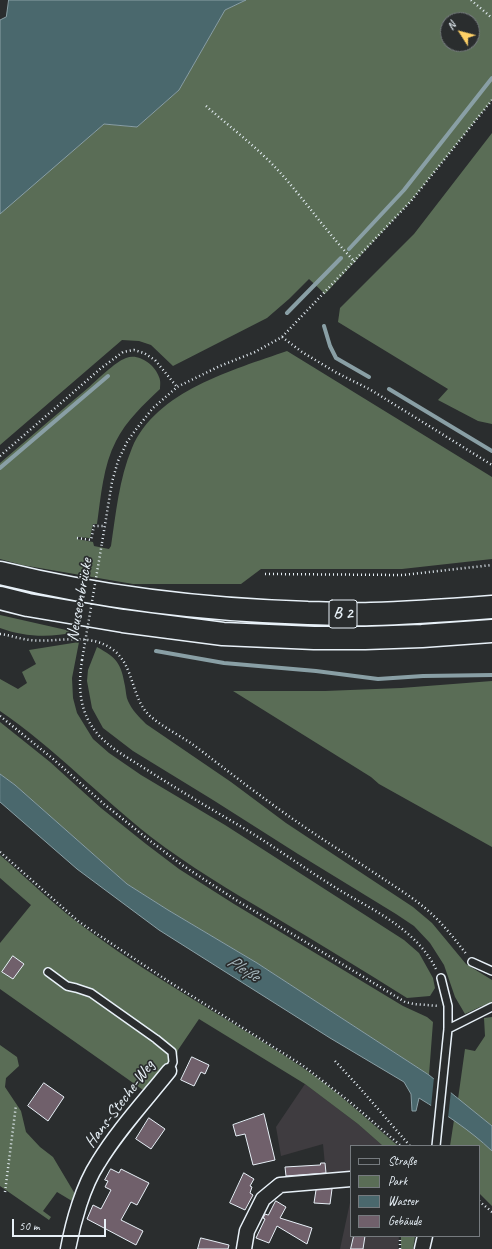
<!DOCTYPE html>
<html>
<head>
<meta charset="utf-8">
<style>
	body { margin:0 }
	#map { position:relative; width:492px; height:1249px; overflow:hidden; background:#2a2d2e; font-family:Caveat,sans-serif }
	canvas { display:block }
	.legend { position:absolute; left:350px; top:1145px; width:130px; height:92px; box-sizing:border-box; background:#2a2d2e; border:1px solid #767b7f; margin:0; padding:5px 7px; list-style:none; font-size:12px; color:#e8f1f8 }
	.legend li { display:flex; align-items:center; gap:8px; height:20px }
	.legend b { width:20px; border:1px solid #767b7f }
	.north { position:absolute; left:440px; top:12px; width:40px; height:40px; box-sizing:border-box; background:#2a2d2e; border:1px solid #767b7f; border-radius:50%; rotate:306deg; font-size:11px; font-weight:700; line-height:16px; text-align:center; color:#e8f1f8 }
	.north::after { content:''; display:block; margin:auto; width:14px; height:18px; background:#ffd166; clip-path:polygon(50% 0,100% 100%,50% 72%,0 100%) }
	.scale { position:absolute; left:12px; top:1219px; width:94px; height:18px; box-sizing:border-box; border:2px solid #e8f1f8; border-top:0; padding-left:5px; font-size:12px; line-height:14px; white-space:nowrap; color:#e8f1f8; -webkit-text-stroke:3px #2a2d2e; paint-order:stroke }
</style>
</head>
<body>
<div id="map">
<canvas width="492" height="1249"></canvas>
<ul class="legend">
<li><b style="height:5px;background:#2a2d2e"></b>Straße</li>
<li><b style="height:11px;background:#5a6d56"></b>Park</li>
<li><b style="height:11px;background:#4a686d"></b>Wasser</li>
<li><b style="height:11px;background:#70606b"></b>Gebäude</li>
</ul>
<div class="north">N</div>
<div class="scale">50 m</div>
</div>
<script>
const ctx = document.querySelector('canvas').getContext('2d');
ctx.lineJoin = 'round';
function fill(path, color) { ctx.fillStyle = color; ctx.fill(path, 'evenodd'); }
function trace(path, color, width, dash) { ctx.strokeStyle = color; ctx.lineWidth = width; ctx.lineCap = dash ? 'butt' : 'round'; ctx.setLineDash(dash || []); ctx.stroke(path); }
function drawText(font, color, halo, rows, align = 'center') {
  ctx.font = font + ' Caveat,sans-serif'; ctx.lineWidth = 3.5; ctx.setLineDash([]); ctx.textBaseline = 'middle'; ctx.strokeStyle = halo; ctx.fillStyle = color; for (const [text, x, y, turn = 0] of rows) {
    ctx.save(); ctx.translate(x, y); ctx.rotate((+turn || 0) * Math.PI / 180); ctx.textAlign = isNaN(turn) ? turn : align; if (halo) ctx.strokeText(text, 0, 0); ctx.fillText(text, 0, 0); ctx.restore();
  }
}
fill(new Path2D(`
	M305,1084L358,1124L383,1146H351V1175L326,1176L323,1144L281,1156L276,1127Z
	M351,1198V1236H399L398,1249H340Z`), '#3f3c40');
fill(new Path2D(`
	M246,0H492V100L411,201L325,294L309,279L289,299L267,318L173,366L151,345L139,341L122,340L0,445V213L104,124L137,127L179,90L225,10ZM448,20H472V44H448Z
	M492,133V424L478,421L438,400L448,389L338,322L340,308L414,234Z
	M287,351L492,477V559L402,569H261L241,584H133L22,565L0,559V463C29,438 58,413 88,388C97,380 115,362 126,358C139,353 155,365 159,377C161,381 160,386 160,389C144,404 126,421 116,441C103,466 101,496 97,524H93L90,538L77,537V539L93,542L94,546L109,549L111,546C116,513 119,479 132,448C156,391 233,370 287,351Z
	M0,615L75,632C50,638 24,637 0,628Z
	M79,642L72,678L73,698L77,713L93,739L109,753L141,775L225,825L404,940L419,953L433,978L435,988L430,996L407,998C363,970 318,943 273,916C231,891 189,866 151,837C99,796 54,748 0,711V679L18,689L27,683L22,672L36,664L29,650Z
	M97,647C117,658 121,663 125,686C126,691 126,697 128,701C132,710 139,717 146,724L231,782L286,823L413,907L432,923L466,964L492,980V1005L482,1006L465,1014L455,997L444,965L430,943L414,926L396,914L298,854L213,800L133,751L103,728L92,708L87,681L88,670Z
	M492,681V847L379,784L371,777L233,691H325L401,688Z
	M0,722L50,762L101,808L146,844L179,869L234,904L403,1006L427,1017L433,1022L429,1075L257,963L168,910L127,884L15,785L0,774Z
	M0,855C30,881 59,910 92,933C159,982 233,1021 302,1067C336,1090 367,1119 398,1146H383L358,1124L305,1084L199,1019L178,1050L173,1074L146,1092L0,989V943L31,905L0,878Z
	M492,1017V1126L458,1099L465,1049L475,1051L485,1036L484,1018Z
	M0,1045L17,1057L19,1066L6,1078L5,1087L21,1111L26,1132L40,1147L53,1157L78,1199L77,1201H72L57,1192L43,1211L51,1217L49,1220L0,1186Z
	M454,1120L475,1135L492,1151V1206L479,1193V1146H450Z
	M401,1236H415L413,1249H401Z`), '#5a6d56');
const water = new Path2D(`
	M9,0H246L225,10L179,90L137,127L104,124L0,214V20L6,17Z
	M0,774L15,785L127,884L168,910L257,963L429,1075L492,1126V1151C470,1130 445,1114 419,1098L416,1111H412L411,1094L404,1082L330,1038L159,930L77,869L0,802Z`);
fill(water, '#4a686d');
trace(water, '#899fa5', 1);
fill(new Path2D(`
	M434,1077L451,1091L448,1118L431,1107Z`), '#2a2d2e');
trace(new Path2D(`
	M349,249L404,190L492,78
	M287,313L341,258
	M324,326L330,346L336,358L369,377
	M389,389L492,451
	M0,468L108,376
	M156,651L224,663L316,671L378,679L423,676L492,675`), '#899fa5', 4);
const building = new Path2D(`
	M13,956L24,964L13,979L2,972Z
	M192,1057L209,1065L205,1074L201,1072L194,1086L181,1080Z
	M44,1083L64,1097L48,1121L28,1106Z
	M264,1114L275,1160L253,1165L245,1134L236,1136L233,1125Z
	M149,1118L165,1129L151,1149L136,1139Z
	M321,1163H325L326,1173L286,1176L285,1167L320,1165Z
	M111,1169L119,1173L121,1169L149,1183L137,1205L131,1202L121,1220L143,1231L136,1245L87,1219L93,1205L101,1209L111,1190L105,1187L108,1181L105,1180Z
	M244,1173L254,1179L250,1186L252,1187L250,1193L253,1195L245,1210L230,1203Z
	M332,1189L330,1204L314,1203L316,1190Z
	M276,1201L286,1207L280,1218L312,1228L307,1244L277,1226L269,1243L256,1238L265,1219L263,1218L265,1214L268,1215Z
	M354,1236H365L363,1249H351Z
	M201,1238L229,1245L228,1249H198Z`);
fill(building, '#70606b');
trace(building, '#e8f1f8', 1);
const lane = new Path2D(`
	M472,962L492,971
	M48,972L67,986L76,988L91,993L156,1039L172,1052L173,1062L169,1071
	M448,1029L492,1007
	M436,1146L448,1029V1006L441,978`);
const street = new Path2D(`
	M68,1249C73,1222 83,1186 98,1163C118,1130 145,1101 169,1071
	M244,1249L247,1231L263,1199L280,1185L351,1179
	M422,1249L425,1236`);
const highway = new Path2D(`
	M0,573C102,598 203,610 308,613C329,613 350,615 371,614C412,613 452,610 492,607
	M0,598L28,605L123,621L223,634L314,638H365L422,636L492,631`);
trace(lane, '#e8f1f8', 10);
trace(street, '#e8f1f8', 17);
trace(highway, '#e8f1f8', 25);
trace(new Path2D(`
	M471,0L492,18
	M206,106C229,126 254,145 275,167C303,197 326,232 355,262
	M282,337L302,352L337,373L371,390L492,465
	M0,456L100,369L123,352L134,350L144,353L155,360L177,387
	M77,538L91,540L94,526H104
	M102,543L112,482L118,461L127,442L137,428L153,408L177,387L220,366L255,352L282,337L411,201L492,100
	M265,574L403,575L492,565
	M0,634C10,635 20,639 30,640C56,643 89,632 112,649C135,665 130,697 150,716C164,728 181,736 195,746C233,775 270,804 309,830C334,847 360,863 385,880C402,891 421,903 436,918C447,929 457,942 467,955
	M82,660C78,686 79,711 96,732C109,748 127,757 144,768C174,787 204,805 235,823C271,844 305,869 341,891C377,912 418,931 437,971
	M0,716L52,758L104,804L149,840L182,865L236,900L405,1002L414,1004L439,1006
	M0,852L78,921L94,932L171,983L302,1065L350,1102L401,1146
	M335,1061L359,1087L410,1146
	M5,1192L16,1105
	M479,1201L492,1212
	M400,1249V1236`), '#e8f1f8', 2.5, [1, 3]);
trace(lane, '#2a2d2e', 7);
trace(street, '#2a2d2e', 14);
trace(highway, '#2a2d2e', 22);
trace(new Path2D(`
	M82,660L102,543`), '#e8f1f8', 2.5, [1, 3]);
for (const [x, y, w] of [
	[343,614,28]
]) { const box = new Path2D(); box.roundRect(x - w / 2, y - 14, w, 28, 3); ctx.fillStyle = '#2a2d2e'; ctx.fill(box); trace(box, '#e8f1f8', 1); }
drawText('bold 16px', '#e8f1f8', null, [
	["B 2",343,614]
]);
drawText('17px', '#e8f1f8', '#2a2d2e', [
	["Neuseenbrücke",80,600,-80],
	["Hans-Steche-Weg",120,1104,-53]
]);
drawText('italic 18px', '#a9bac0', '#2a2d2e', [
	["Pleiße",243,969,32]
]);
</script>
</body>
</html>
